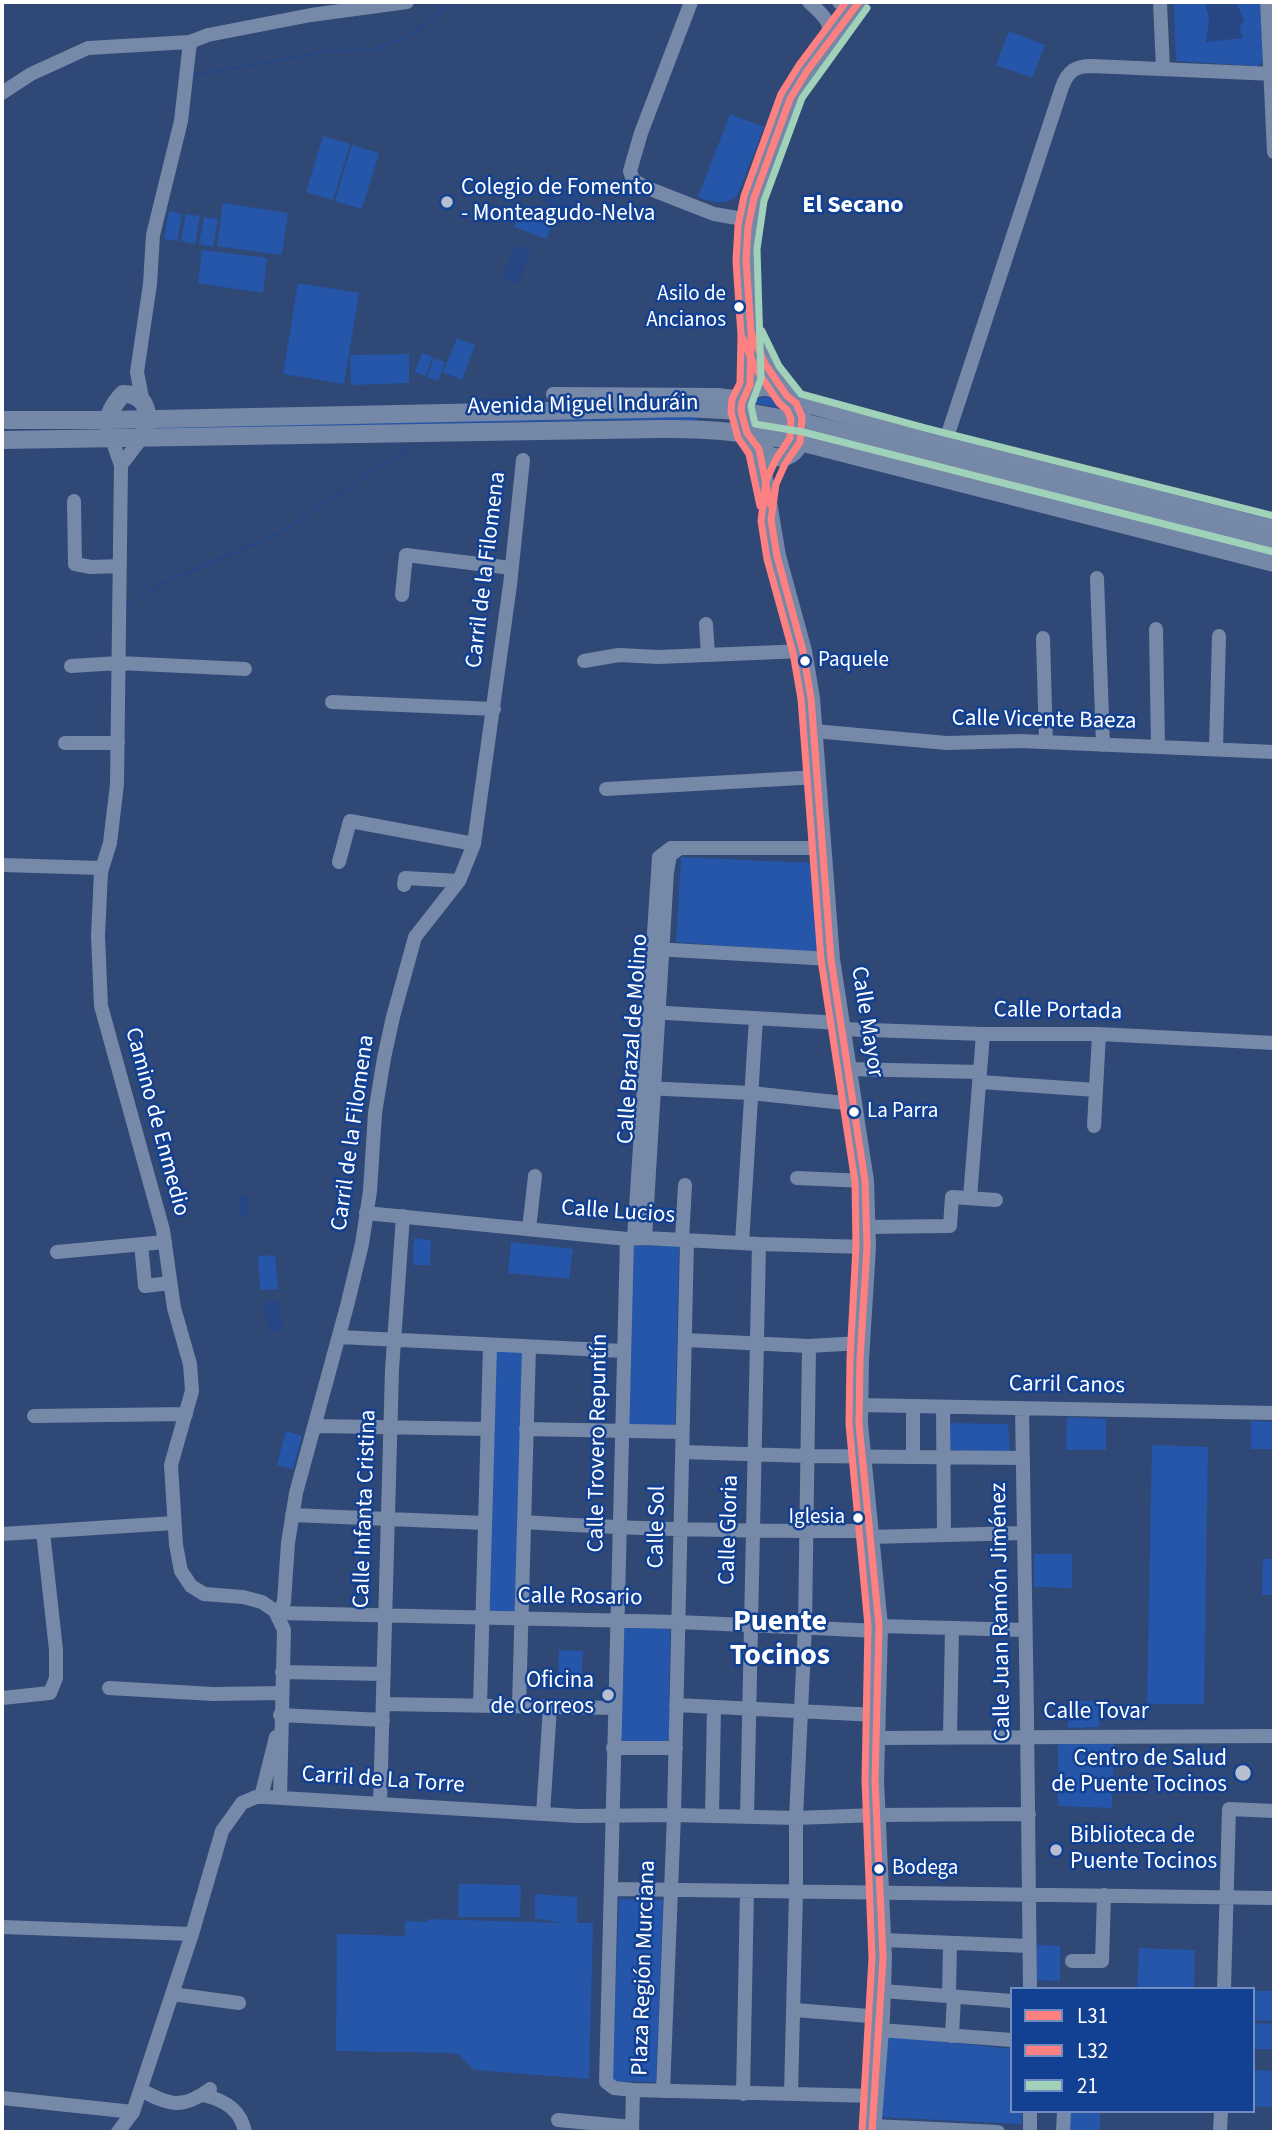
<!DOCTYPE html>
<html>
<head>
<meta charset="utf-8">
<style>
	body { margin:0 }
	#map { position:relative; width:1276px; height:2134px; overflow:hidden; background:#2f4876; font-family:"Source Sans 3",sans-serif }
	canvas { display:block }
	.frame { position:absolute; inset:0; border:4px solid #fff; pointer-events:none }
	.legend { position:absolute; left:1010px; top:1987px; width:245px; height:126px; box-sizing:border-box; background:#124093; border:2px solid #718cbe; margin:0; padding:9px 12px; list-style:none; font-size:21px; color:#fff }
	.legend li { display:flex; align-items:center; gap:14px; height:35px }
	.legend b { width:35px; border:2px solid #718cbe }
</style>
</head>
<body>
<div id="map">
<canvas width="1276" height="2134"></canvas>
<div class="frame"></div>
<ul class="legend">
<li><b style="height:9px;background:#ff8080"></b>L31</li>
<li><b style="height:9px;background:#ff8080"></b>L32</li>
<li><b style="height:9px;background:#9fd2b9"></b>21</li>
</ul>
</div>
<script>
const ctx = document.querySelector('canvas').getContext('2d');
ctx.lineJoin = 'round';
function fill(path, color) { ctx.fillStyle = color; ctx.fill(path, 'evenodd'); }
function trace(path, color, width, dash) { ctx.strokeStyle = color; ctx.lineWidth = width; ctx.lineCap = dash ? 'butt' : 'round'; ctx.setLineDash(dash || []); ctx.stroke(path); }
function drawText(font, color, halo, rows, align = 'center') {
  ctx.font = font + ' "Source Sans 3",sans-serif'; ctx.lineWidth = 5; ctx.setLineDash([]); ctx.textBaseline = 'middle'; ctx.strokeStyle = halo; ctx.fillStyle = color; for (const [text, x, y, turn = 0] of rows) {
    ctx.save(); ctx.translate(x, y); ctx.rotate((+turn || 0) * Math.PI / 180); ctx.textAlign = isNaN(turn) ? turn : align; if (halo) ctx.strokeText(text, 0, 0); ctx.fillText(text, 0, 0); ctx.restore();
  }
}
fill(new Path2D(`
	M1174,2H1260L1263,60L1258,66L1176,61Z
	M1009,31L1045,45L1032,78L996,65Z
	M730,114L764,127L738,194C727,207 712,202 698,197Z
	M323,136L350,144L333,200L306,192Z
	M352,145L379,153L362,209L335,201Z
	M223,203L288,213L282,255L217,246Z
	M169,211L182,214L177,241L164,239Z
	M519,213L552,225L546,239L514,227Z
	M186,214L200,216L195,244L181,241Z
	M204,217L218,219L213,247L199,244Z
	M202,250L267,258L263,293L198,283Z
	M298,283L359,293L344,384L283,374Z
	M457,338L475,345L462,380L443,372Z
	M422,353L433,357L425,376L415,372Z
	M409,354V383L351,385L350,355Z
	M434,358L445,362L438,381L427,377Z
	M769,397L781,401L789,409L755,403L759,398Z
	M698,416L697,421L626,420L160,429L161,426Z
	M822,433L1274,548V555L820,440Z
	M681,857L811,863L819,953L676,942Z
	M414,1238L431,1240L430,1265H413Z
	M511,1242L573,1249L569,1279L508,1273Z
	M633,1246H679L675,1430L627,1429Z
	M275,1255L278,1289L260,1290L258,1256Z
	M495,1350L522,1351L516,1615L488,1614Z
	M1067,1417L1106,1419V1450H1066Z
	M1251,1421L1274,1422V1449H1251Z
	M947,1423L1008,1424L1010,1452L947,1450Z
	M286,1431L302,1436L293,1469L277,1465Z
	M1152,1445L1208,1447L1204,1704H1147Z
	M1034,1554H1072V1588L1034,1587Z
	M1263,1559H1274V1595H1262Z
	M625,1627L669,1629L670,1631L669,1737L666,1742L623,1741L621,1738L622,1629Z
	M559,1650L583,1651L581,1687H558Z
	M1069,1701H1100L1099,1727L1068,1728Z
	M1058,1738L1114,1739L1112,1808L1058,1806Z
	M459,1884L521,1885L520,1917H458Z
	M535,1894L577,1897V1923H593L589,2079L474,2070L459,2055L451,2053L336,2051L337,1934L405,1936V1921L427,1922L428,1919L563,1923L535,1918Z
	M619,1899L663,1900L656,2082L612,2081Z
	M1037,1945L1060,1946V1981L1037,1980Z
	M1139,1948L1195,1950L1194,1989H1137Z
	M1253,1991H1274V2021L1253,2020Z
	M1253,2023L1274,2024V2049H1253Z
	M885,2036L1012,2049V2111H1022V2124L878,2117Z
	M1253,2070L1274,2071V2107L1253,2106Z
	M1067,2111H1100V2131L1068,2130Z`), '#2556aa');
fill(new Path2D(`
	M1205,2H1239L1237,4L1244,21L1239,27L1243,38L1206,42L1209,19Z
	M548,184L582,196L576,214L541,201Z
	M515,245L531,251L519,284L502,278Z
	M241,1195L248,1196L250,1200L248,1215L243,1216L238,1214Z
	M278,1300L284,1330L269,1333L263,1303Z`), '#264784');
trace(new Path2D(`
	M192,76L327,51L374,50L417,32L452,2
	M125,607L163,583L280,533L410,447`), '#264784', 2.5);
trace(new Path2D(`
	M691,2L641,133L630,171L633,180L645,187L714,214L749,220
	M809,2C822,14 833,22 830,42
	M839,2L850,5L859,3
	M1160,2L1163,69
	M1267,2L1274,152
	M2,93L31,74L88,48L190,42L208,35L311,15L407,2
	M553,394L717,395L744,398
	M142,398L137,372L150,284L153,235L181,121L190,42
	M796,403L922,438L1274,527
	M112,440L121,465L117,784L110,843L101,872L98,936L101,1006L163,1230L174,1308L190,1364L192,1391L171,1465L176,1545L181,1571L191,1586L204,1594L243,1597L262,1602L275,1611L284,1630L280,1798
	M945,443L1062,87C1068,71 1075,66 1092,66L1274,74
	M121,465L141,439
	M74,501L75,564L91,567L120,566
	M1097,578L1103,745
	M402,595L406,555L511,568
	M706,624L708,655
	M1156,629L1158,746
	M1043,638L1046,742
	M584,661L619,655L658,657L803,651
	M71,666L119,663L245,669
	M332,702L494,709
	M814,731L947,743L1020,741L1274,752
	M65,743H118
	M1216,749L1219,636
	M606,789L818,777
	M339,862L350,821L474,844
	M2,865L102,868
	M404,885L405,878L459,881
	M654,949L831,959
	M649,1012L840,1023
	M841,1029L983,1034H1099L1274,1043
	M846,1069L980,1072
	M980,1082L1096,1090
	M645,1088L751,1093L854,1104
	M1094,1126L1099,1034
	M797,1178L865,1181
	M970,1198L983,1034
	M366,1213L627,1239L645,1238L759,1244L867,1247
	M867,1227L950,1226L952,1197L996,1200
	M529,1229L535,1176
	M634,1238L659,857L671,848H821
	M645,1238L667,872L670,855L680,848
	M627,1239L606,2082L614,2088L633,2090L875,2096
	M682,1240L685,1185
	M742,1243L756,1018
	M141,1244L145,1286L170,1283
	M57,1252L165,1242
	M339,1337L624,1351
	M686,1340L809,1346L861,1343
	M859,1405L1274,1413
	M913,1406V1457
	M943,1407L944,1535
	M1022,1408C1025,1602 1029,1795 1030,1989
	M34,1416L186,1414
	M315,1426L488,1429
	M526,1429L682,1432
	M682,1452L807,1456L1023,1458
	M292,1515L485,1523
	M524,1522C639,1530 753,1531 868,1531
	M2,1534L174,1523
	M869,1537L1024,1533
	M280,1613L679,1622L879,1631
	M278,1615L284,1602L288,1543L296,1493L347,1306L362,1244L370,1191L375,1113L384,1058L393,1017L415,937L459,881L474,844L510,585L523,460
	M879,1626L1025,1630
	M282,1672L384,1674
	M109,1688L213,1694L281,1693
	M2,1698L50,1693L56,1678V1650L43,1532
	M383,1704L615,1708
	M480,1705L490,1346
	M676,1705L877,1715
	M519,1706L529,1347
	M280,1715L383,1720
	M950,1736L952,1628
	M875,1738L1274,1736
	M613,1748H676
	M261,1797L276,1737
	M380,1803L392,1370L403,1216
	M543,1814L550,1707
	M712,1816L714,1707
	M747,1817L759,1244
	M611,1889L1274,1898
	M2,1927L192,1934
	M882,1940L1029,1946
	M1072,1961H1102L1104,1895
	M1224,1989L1229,1809L1274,1811
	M883,1991L1012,2001
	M172,1994L239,2003
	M949,1996L950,1943
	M795,2010L881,2017
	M880,2030L1012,2040
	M952,2036L954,1996
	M141,2090C169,2105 182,2110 210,2089
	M663,2091L674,1815L687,1240
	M743,2094L747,1891
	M791,2094L796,1892V1818L805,1626L809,1346
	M203,2095C225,2100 241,2110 245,2132
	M2,2098L133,2112
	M1030,2111V2132
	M558,2120L632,2127
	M873,2126L998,2132
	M118,2132L133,2112L192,1934L222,1831L242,1803L256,1797H266L577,1816L674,1815L796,1818L876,1815L1029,1814
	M632,2132L633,2090
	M1063,2132L1064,2111
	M1220,2132L1221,2111`), '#7789a9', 14);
trace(new Path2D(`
	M753,339L765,364L785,393
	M767,387C776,389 788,395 795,402C808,417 805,454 783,457C748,463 719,385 767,387Z
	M747,394L751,377V332L746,249L749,220L754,198L793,93L859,2
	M2,420H109L687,408L741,411L802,422L1274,542
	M109,428C108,413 113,405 123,394C145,394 150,410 145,429
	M2,440L660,429C708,428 753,433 800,442L1274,563
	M759,449L777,556L803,651L811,698L831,959L865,1181L867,1247L860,1360L859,1424L879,1626L875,1780L883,1958L881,2017L872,2132`), '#7688a7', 18);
trace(new Path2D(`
	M859,2L807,71L790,99L754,198L748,227L746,260L751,332L765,364L787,396L796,403L802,417L800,442L785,464L776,484L771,520L777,556L803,651L811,698L831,959L865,1181L867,1247L860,1360L859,1424L879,1626L875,1780L883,1958L872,2132
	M751,336L750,385L742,402L741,411L747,433L759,449L770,504`), '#ff8080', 7);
trace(new Path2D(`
	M846,2L799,65L781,94L744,196L738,226L736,261L741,335L756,369L779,403L787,410L791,419L790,438L776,459L766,481L761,521L767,559L793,653L801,699L821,960L855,1182L856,1247L850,1359L849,1424L868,1626L865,1780L872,1958L862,2131
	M741,336L740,383L732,399L731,412L738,438L749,454L760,506`), '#ff8080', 7);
trace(new Path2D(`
	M867,8L802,98L764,201L757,249L761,378L751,406L755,424L803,432L1274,552
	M762,331L779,366L801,394L925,428L1274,516`), '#9fd2b9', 7);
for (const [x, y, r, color] of [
	[447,202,7,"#b6bfcf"],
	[739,307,6,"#fff"],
	[805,661,6,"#fff"],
	[854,1112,6,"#fff"],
	[858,1518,6,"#fff"],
	[608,1695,7,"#b6bfcf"],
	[1243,1773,9,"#b6bfcf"],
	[1056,1850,7,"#b6bfcf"],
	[879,1869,6,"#fff"]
]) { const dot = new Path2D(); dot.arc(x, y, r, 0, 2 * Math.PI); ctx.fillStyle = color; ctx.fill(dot); trace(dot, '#124093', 2.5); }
drawText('21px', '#fff', '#124093', [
	["Asilo de",726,295,"right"],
	["Ancianos",726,321,"right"],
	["Paquele",818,661],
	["La Parra",867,1112],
	["Iglesia",845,1518,"right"],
	["Bodega",892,1869]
], 'left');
drawText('23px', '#fff', '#124093', [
	["Colegio de Fomento",461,189],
	["- Monteagudo-Nelva",461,215],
	["Oficina",594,1682,"right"],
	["de Correos",594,1708,"right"],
	["Centro de Salud",1227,1760,"right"],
	["de Puente Tocinos",1227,1786,"right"],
	["Biblioteca de",1070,1837],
	["Puente Tocinos",1070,1863]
], 'left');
drawText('23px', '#fff', '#124093', [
	["Avenida Miguel Induráin",583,406,-1],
	["Carril de la Filomena",487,570,-83],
	["Calle Vicente Baeza",1044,721,1],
	["Calle Portada",1058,1012,1],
	["Calle Mayor",866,1022,81],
	["Calle Brazal de Molino",634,1039,-86],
	["Camino de Enmedio",156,1122,75],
	["Carril de la Filomena",354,1133,-82],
	["Calle Lucios",618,1213,4],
	["Carril Canos",1067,1386,1],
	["Calle Trovero Repuntín",599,1443,-89],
	["Calle Infanta Cristina",366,1509,-88],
	["Calle Sol",658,1527,-89],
	["Calle Gloria",730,1530,-88],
	["Calle Rosario",580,1598,1],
	["Calle Juan Ramón Jiménez",1002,1612,-91],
	["Calle Tovar",1096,1713],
	["Carril de La Torre",383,1781,4],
	["Plaza Región Murciana",645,1968,-88]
]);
drawText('bold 24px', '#fff', '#124093', [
	["El Secano",853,207]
]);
drawText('bold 30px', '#fff', '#124093', [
	["Puente",780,1623],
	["Tocinos",780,1657]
]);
</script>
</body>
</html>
